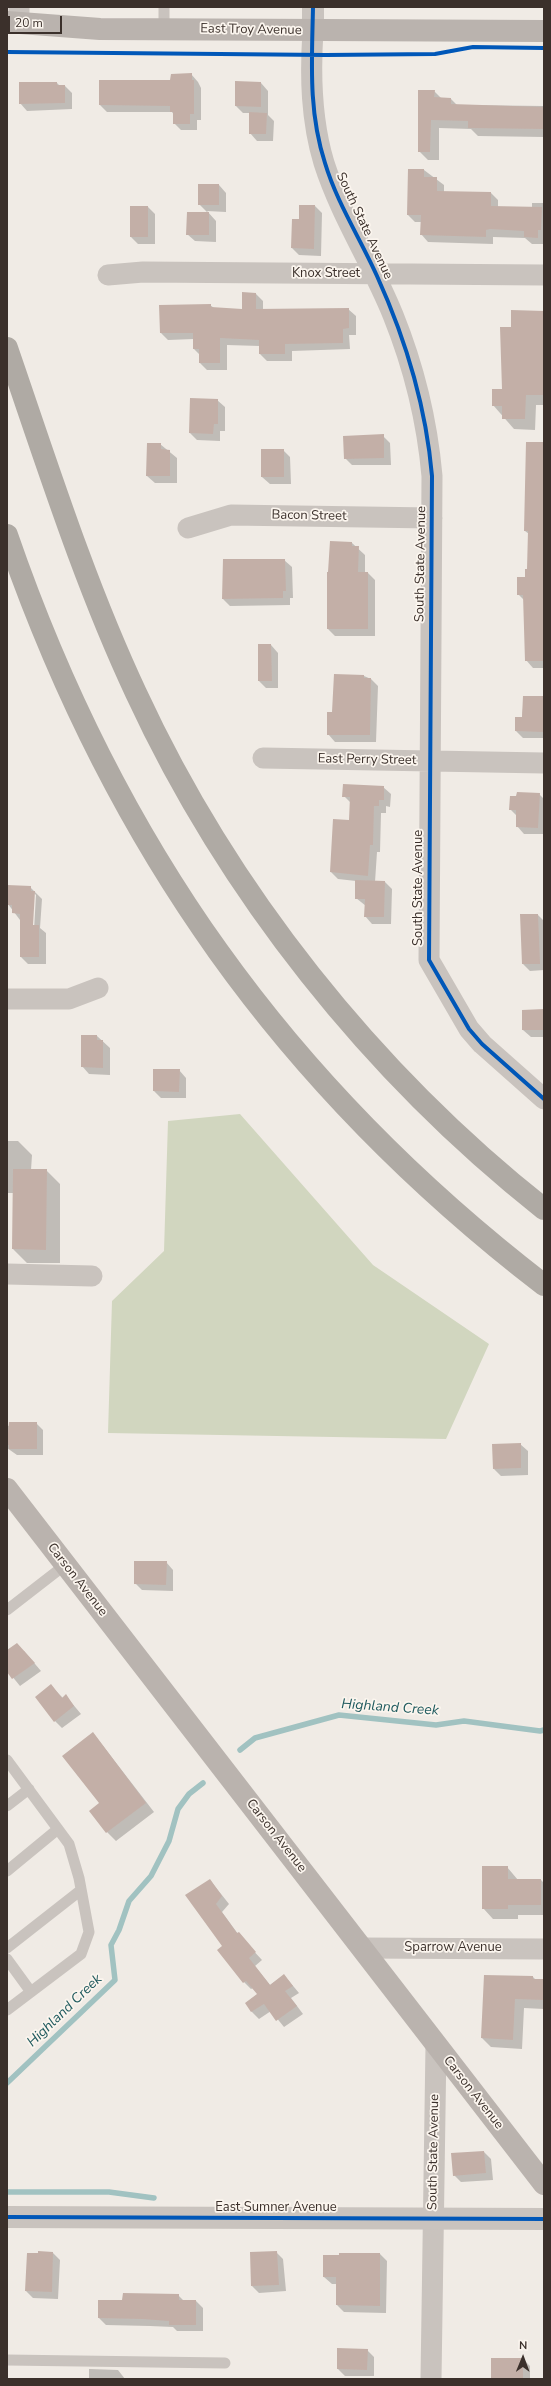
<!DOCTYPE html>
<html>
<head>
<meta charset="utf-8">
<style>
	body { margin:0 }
	#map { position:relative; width:551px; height:2386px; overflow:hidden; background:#f0ebe5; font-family:"Nunito Sans",sans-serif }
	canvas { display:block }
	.frame { position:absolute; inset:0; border:8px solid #3b302b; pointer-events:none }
	.north { position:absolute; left:503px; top:2338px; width:40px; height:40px; -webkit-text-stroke:3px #fbf5ee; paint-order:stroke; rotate:1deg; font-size:11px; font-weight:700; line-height:16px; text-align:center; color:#3b302b }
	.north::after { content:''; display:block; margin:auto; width:14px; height:18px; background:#3b302b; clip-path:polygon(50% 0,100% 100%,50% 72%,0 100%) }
	.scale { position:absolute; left:8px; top:16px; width:54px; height:18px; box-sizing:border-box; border:2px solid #3b302b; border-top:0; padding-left:5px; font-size:12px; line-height:14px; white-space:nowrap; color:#3b302b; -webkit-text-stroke:3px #fbf5ee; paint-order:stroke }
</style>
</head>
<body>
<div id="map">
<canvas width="551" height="2386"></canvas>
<div class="frame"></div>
<div class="north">N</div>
<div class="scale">20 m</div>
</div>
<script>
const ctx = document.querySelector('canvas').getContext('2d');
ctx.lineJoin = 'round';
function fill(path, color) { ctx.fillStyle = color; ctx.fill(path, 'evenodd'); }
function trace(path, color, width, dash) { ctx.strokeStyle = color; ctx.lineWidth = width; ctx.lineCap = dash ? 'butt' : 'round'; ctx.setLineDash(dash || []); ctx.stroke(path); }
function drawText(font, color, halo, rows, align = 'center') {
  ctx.font = font + ' "Nunito Sans",sans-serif'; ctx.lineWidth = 3.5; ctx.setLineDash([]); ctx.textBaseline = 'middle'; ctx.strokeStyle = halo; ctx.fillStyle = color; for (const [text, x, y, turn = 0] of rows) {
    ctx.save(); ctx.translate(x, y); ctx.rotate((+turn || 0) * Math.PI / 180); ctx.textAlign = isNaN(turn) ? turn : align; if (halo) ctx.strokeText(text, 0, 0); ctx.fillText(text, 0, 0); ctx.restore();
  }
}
fill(new Path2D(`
	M240,1114L373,1265L489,1344L446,1439L108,1433L112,1301L164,1251L168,1121Z`), '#d1d6bf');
fill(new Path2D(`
	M191,74L198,82L201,88V120H197V130H181L174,123V115L172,112H107L100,105Z
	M57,83L60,86H65L72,93V109L27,111L20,103Z
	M261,83L268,91V115L274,121L273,141H257L250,133V113H243L236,106Z
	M434,91L442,99H451L457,105L544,106V137L478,136L471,129L439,128V160H428L419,151Z
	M424,170L444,185V192L491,193L498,200V207H532V203H544V244H532L525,238L493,237V244L428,242L421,234L422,222H415L408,215Z
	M219,185L226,193V212L207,211L216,221V242L195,241L187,234L208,213L199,204Z
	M315,206L322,213L321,256L299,255L292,248Z
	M148,207L155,214V244H138L131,237Z
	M256,294L263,301V310L348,309L356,316V335H349L350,349L292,351V361H267L260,354V346L227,345V370H207L200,363V355L194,349V339L168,340L161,333L210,305L214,308L243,310Z
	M544,312V405H536L535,430L514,429L493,405L503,390L512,328Z
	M217,400L225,407V431H220V441L197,440L190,433Z
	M383,436L390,443L391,465H352L345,458Z
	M544,443V668H533L526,660L524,600L518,594L528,570L529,534L525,531Z
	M160,444L177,458V483H155L147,476Z
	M283,450L290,457L291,484H270L262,477Z
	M352,543L365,555V573H368L375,580V636H335L328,629Z
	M284,560L292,567L293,598H290V605L230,606L223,599Z
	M271,645L278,653V688H266L259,681Z
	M364,676L371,679L378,686L376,742H335L328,734L333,713Z
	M524,697H544V738H523L516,731L522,718Z
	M383,787L391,794L390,807L386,806V813H381L380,852H377L375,882H385L392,889L391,924H372L365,916L366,906L356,898V881L338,879L331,872L350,821L351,803L344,796Z
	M539,794L544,799V834H524L517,826V816L510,809Z
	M30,887L42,899L40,928L46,933V964H28L21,957L20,920L8,904ZM34,893L36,895L34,930H32Z
	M538,915L544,921V970L530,971L523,964Z
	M544,1010V1037H531L523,1030Z
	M82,1036H97L110,1048V1075L89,1074L82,1066Z
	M179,1070L186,1078V1098H161L154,1091Z
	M7,1141H18L32,1155L31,1170H46L60,1184V1263H27L13,1249L14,1193H7Z
	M36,1423L43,1430V1455H17L7,1448V1426Z
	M520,1444L528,1451V1475L501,1476L494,1469Z
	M166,1562L173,1570V1591L142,1590L135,1583Z
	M24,1651L41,1671L20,1686L7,1670V1652Z
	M51,1686L63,1698L66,1696L81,1714L62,1728L55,1721Z
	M93,1733L154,1812L116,1841L107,1832L101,1803Z
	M507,1867L518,1880H541L544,1883V1915H518V1919H493L483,1908Z
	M210,1880L229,1904L222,1912L238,1934L262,1960L255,1966L270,1985L284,1975L299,1993L291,1998L303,2014L284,2027L271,2011L259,2019L252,2012L246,2003L258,1994L253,1988L251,1989L244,1982L218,1950L223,1946Z
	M485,1976L533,1977L536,1980H544V2009L524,2008L522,2049L491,2047L482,2038Z
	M484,2152L491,2159L493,2180L461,2182L454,2175Z
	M276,2252L283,2259L286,2291L259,2293L252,2286Z
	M53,2253L60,2260L58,2299L33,2298L26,2291Z
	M380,2254L387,2261L386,2313L344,2312L337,2305V2284H332L324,2277Z
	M178,2295L184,2301H196L203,2308V2331H177L173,2327L150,2326L106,2325L99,2318Z
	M367,2350L374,2357V2376H345L338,2369Z
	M523,2359L530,2366V2379H493Z
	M89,2369L118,2370L125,2379H89Z`), '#0003');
trace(new Path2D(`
	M240,1750L255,1738L339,1715L436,1725L464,1721L540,1731L544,1730
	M7,2083L115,1980L111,1945L119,1930L129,1901L151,1876L169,1841L178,1809L189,1794L203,1783
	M7,2192H109L154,2198`), '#a1c2c1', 5.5);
fill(new Path2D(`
	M192,73V80H194V114H190V124H173V112H170V106L99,105V80H170L171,74Z
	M235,81L261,82V107L235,106Z
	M19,82H57V85H65V103L19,104Z
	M418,90H435L434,97L451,98V104L544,107V129L468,128V121L431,120L430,152H418Z
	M249,112L267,113L266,134H249Z
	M408,169H424V177H437V191L491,192V206L542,207L541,230H538V238L524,237V231L490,229L486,230V237L420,235L421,215H407Z
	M198,184H219V205H198Z
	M299,205H315L314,249L291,248L292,219H299Z
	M130,206H148V237H130Z
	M187,212H209V235H186Z
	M242,292L256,293V309L349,308V328L343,329V343L285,344V354H259V340L220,338V363H199V349H193V333H160L159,305L211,304V307L242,309Z
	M511,310L544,311V395H526L525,419H502V406H492V389H502L500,327H511Z
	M190,398L218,399V424H214L213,434L189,433Z
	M384,434V458L344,459L343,436Z
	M526,442H544V661H525L523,595H517V577H525V569H527L528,531H524Z
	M147,443H161V449L170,450V476H146Z
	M261,449H284V477H261Z
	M330,541L352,542V546H359L358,572H368V629H327V572H328Z
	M223,559H285L286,591H283V598L222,599Z
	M258,644H271L272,681H258Z
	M334,674L364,675V678H371L370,735H327V712H332Z
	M523,696H544L543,732L515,731V717H522Z
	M343,784L384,786V800H379V806H374L373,845H370L368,876L330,872L333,819L349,820L350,797H342Z
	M517,792L540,793L538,828L516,827V810H509L510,796H516Z
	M355,880L385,881L384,917H364L365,899H355Z
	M7,885L31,886V891H35L33,925H39V957H20V914L12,913V905H7Z
	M520,914H538L540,964H522Z
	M544,1009V1030H522V1010Z
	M81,1035H97V1040H103V1068L81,1067Z
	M153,1069H180L179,1092L153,1091Z
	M13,1169H47L46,1250L12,1249Z
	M9,1422H37V1449H9V1445H7Z
	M521,1443V1468L493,1469L492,1444Z
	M134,1561H167L166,1585L134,1584Z
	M17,1643L35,1663L12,1679L7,1672V1650Z
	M51,1684L62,1698L66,1694L74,1706L54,1722L35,1697Z
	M93,1732L146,1803L106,1833L89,1811L99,1803L62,1756Z
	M482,1866H508V1879H541V1905H508V1909H482Z
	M210,1879L222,1896L216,1904L237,1933L239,1932L256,1952L249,1958L270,1985L284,1974L293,1986L285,1991L297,2006L276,2021L264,2004L251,2012L245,2003L257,1994L246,1981L243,1983L217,1950L222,1946L185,1895Z
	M484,1975L533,1976V1979H544V2000L515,1999L513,2040L481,2038Z
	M484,2151L486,2173L453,2176L451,2153Z
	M38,2251L53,2252L52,2292L25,2291L27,2253H38Z
	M277,2251L279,2285L251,2286L250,2252Z
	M339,2253H380V2306L336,2305V2277H323V2255H339Z
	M123,2293L179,2294V2300H196V2325H169V2321L142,2319L98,2318V2300H122Z
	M337,2348L368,2349L367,2370L337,2369Z
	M491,2358H523V2379H491Z`), '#c3afa7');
trace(new Path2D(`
	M164,29V7
	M7,1610L65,1565
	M7,1760L69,1844L79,1878L89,1932L81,1954L7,2010
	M7,1806L29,1789
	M7,1871L58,1829
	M7,1948L81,1890
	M7,1959L31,1992
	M7,2360L225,2363`), '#c9c3be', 11);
trace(new Path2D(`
	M19,23V7
	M313,31C310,76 311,120 324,163C341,216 372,263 393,315C414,367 427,420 432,476L429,960L469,1029L482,1044L544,1099
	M108,275L143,272L544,275
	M188,528L231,515L432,518
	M263,758L544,763
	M7,999H69L98,988
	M7,1274L92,1276
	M362,1948L544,1949
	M431,2379L436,2045`), '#c9c3be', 21);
trace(new Path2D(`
	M313,31V7
	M7,2217L544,2219`), '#c9c3be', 22);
trace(new Path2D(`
	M7,22L100,29L544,31
	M7,1489L544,2184`), '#bab3ae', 22);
trace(new Path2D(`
	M7,348C47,464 84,582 136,693C228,892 372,1073 544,1209
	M7,535C114,845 284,1085 544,1285`), '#afaaa4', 22);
trace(new Path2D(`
	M313,7C312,60 308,111 325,163C337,203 360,238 377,276C406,340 426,406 432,476L429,960L469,1029L482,1044L544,1099
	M7,52L326,55L435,54L473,47L544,48
	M7,2217L544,2219`), '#0057b8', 4);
drawText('13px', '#3b302b', '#fbf5ee', [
	["East Troy Avenue",251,30,1],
	["South State Avenue",364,226,65],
	["Knox Street",326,274],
	["Bacon Street",309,516,1],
	["South State Avenue",421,564,-89],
	["East Perry Street",367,760,1],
	["South State Avenue",419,888,-90],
	["Carson Avenue",77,1580,52],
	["Carson Avenue",276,1836,52],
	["Sparrow Avenue",453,1948],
	["Carson Avenue",473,2093,52],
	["South State Avenue",434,2152,-89],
	["East Sumner Avenue",276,2208]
]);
drawText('italic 14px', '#1f5a5e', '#fbf5ee', [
	["Highland Creek",390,1708,4],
	["Highland Creek",65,2011,-44]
]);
</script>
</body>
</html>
